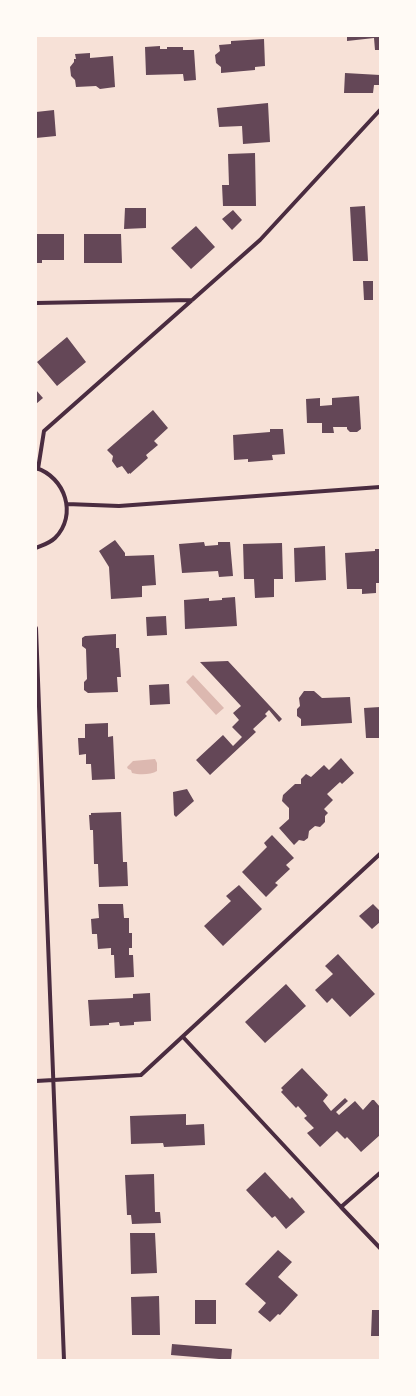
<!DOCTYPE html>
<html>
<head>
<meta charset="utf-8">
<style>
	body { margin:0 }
	#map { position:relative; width:416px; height:1396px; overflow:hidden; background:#f7e1d7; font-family:Jost,sans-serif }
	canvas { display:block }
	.frame { position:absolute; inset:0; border:37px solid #fffaf5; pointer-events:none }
</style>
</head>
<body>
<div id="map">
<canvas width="416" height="1396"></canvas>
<div class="frame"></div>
</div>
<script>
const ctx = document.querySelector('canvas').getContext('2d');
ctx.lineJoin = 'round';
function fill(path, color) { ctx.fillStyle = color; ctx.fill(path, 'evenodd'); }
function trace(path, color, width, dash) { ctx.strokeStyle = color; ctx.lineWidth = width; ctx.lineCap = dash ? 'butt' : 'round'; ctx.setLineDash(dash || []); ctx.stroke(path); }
fill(new Path2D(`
	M193,675L224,708L216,715L186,682Z
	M155,759L157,763V771C151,775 139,775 132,773L131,770L128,769L127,767L133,761Z`), '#dcb8b0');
fill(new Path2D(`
	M347,36H380V50H375L374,38L347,41Z
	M264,39L265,66L255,67V70L221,73V67L216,63L215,55L220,51L219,45L231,44V41Z
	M160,46V49H167V47H183V50H194L196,80L184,81L183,74L146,75L145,47Z
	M90,53V58L113,56L115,87L100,89L96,86L76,87L75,80L71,76L70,67L74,62V59H76L75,54Z
	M345,73L380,75V85H374L373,93H344Z
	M268,103L270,142L243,144L242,126L219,127L217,108Z
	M54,110L56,136L36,138V112Z
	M255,153L256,206H223L222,185H229L228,154Z
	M365,206L368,261H353L350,207Z
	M125,208H146V228L124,229Z
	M233,210L242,220L232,230L222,219Z
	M196,226L215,247L191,269L171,248Z
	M36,234H64V260H42V263H36Z
	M84,234H121L122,263H84Z
	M363,281H373V300H364Z
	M67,337L86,362L57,386L37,362Z
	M36,390L43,398L36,404Z
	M359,396L361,429L357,432H350L347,429V427H333L334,433H322V423H307L306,399L320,398V406L332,405V398Z
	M153,410L168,428L154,441L158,445L146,455L148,458L130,474V473L128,474L122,466L117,468L112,461L113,456L107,450Z
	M270,429H283L285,454L272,455L273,460L248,462V459L234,460L233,435L270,432Z
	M115,540L125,553V556L154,555L156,585L142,586V597L111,599L109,567L99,551Z
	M204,542L205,546L218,545V542H230L233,576L219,577L218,571L182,573L179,544Z
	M282,543L283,579H274V597L255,598L254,579H244L243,544Z
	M325,546L326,580L295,582L294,548Z
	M375,549H380V583H376V593L362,594V589H347L345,553L375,551Z
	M235,597L237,626L185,629L184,600L209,598V601L222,600V598Z
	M166,616L167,635L147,636L146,617Z
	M116,634V648H119L121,677H117L118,692L88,693L84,690V682L87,679L86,649L82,646V638L85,636Z
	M228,661L282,719L279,722L269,710L265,714L267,716L253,729L256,732L210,775L196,760L223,735L233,746L242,737L232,727L239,720L233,713L241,706L200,662Z
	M169,684L170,704L150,705L149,685Z
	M304,691H314L322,698L350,697L352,723L301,726V719L297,716V709L300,706L299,698Z
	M380,707V738H366L364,708Z
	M108,723V737L113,736L115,779L92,780L91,764H86V754L79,755L78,738H85V724Z
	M341,758L354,773L342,784L340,782L327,794L333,800L324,809L328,813L325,816V822L320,827L315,826L309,831L308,838L304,841L299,840L294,845L279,828L289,819V808L282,801L283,795L295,784H301V779L306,774L311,777L324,765L329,770Z
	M187,789L194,801L176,817L174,815L173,792Z
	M121,812L123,862H127L128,886L99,887L98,864H94L93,830H90L89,815H91V813Z
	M272,835L294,858L286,865L290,869L275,883L278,885L266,897L242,872L267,847L264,843Z
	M239,885L262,909L223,946L204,926L231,901L226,896Z
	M98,904H123L124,918H129V933H132V948H129V955H133L134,977L115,978L114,955H111V948L98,949L97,934H92L91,919L99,918Z
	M373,904L380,911V922L372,929L359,916Z
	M338,954L375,994L350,1017L332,998L327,1003L315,990L333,974L325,966Z
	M286,984L306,1006L265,1043L245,1022Z
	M150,993L151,1021L134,1022V1025L120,1026L119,1022L109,1023V1025L90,1026L88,1000L133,998V994Z
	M302,1068L328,1095L323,1101L331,1111L345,1098L348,1101L336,1112L339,1115L355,1101L363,1110L372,1100H374L380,1107V1135L361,1152L347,1137L345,1139L337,1131L320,1147L307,1133L314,1128L304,1118L307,1116L298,1106L296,1108L281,1092L283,1090L281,1088Z
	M186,1114V1125L204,1124L205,1145L164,1147L163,1143L131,1144L130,1116Z
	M265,1172L290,1199L292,1197L305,1212L286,1229L275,1216L272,1218L246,1190Z
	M154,1174L155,1212H160L161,1223L132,1224L131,1215H127L125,1175Z
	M130,1233H155L157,1273L131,1274Z
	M278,1250L292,1262L278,1277L298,1295L280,1315L278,1314L270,1322L258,1312L266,1303L245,1284Z
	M159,1296L160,1335H132L131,1297Z
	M195,1300H216V1324H195Z
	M372,1310H380V1336H371Z
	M172,1344L232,1349L231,1360L171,1355Z`), '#644757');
trace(new Path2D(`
	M36,303L192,300
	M36,468C65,477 78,515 55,538C50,543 43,545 36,548
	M38,469L44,431L260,240L380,110
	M67,504L119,506L380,487
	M36,628L64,1360
	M183,1037L341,1207L380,1173
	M36,1081L141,1075L380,854
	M341,1207L380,1248`), '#4a2c40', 4);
</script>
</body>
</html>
